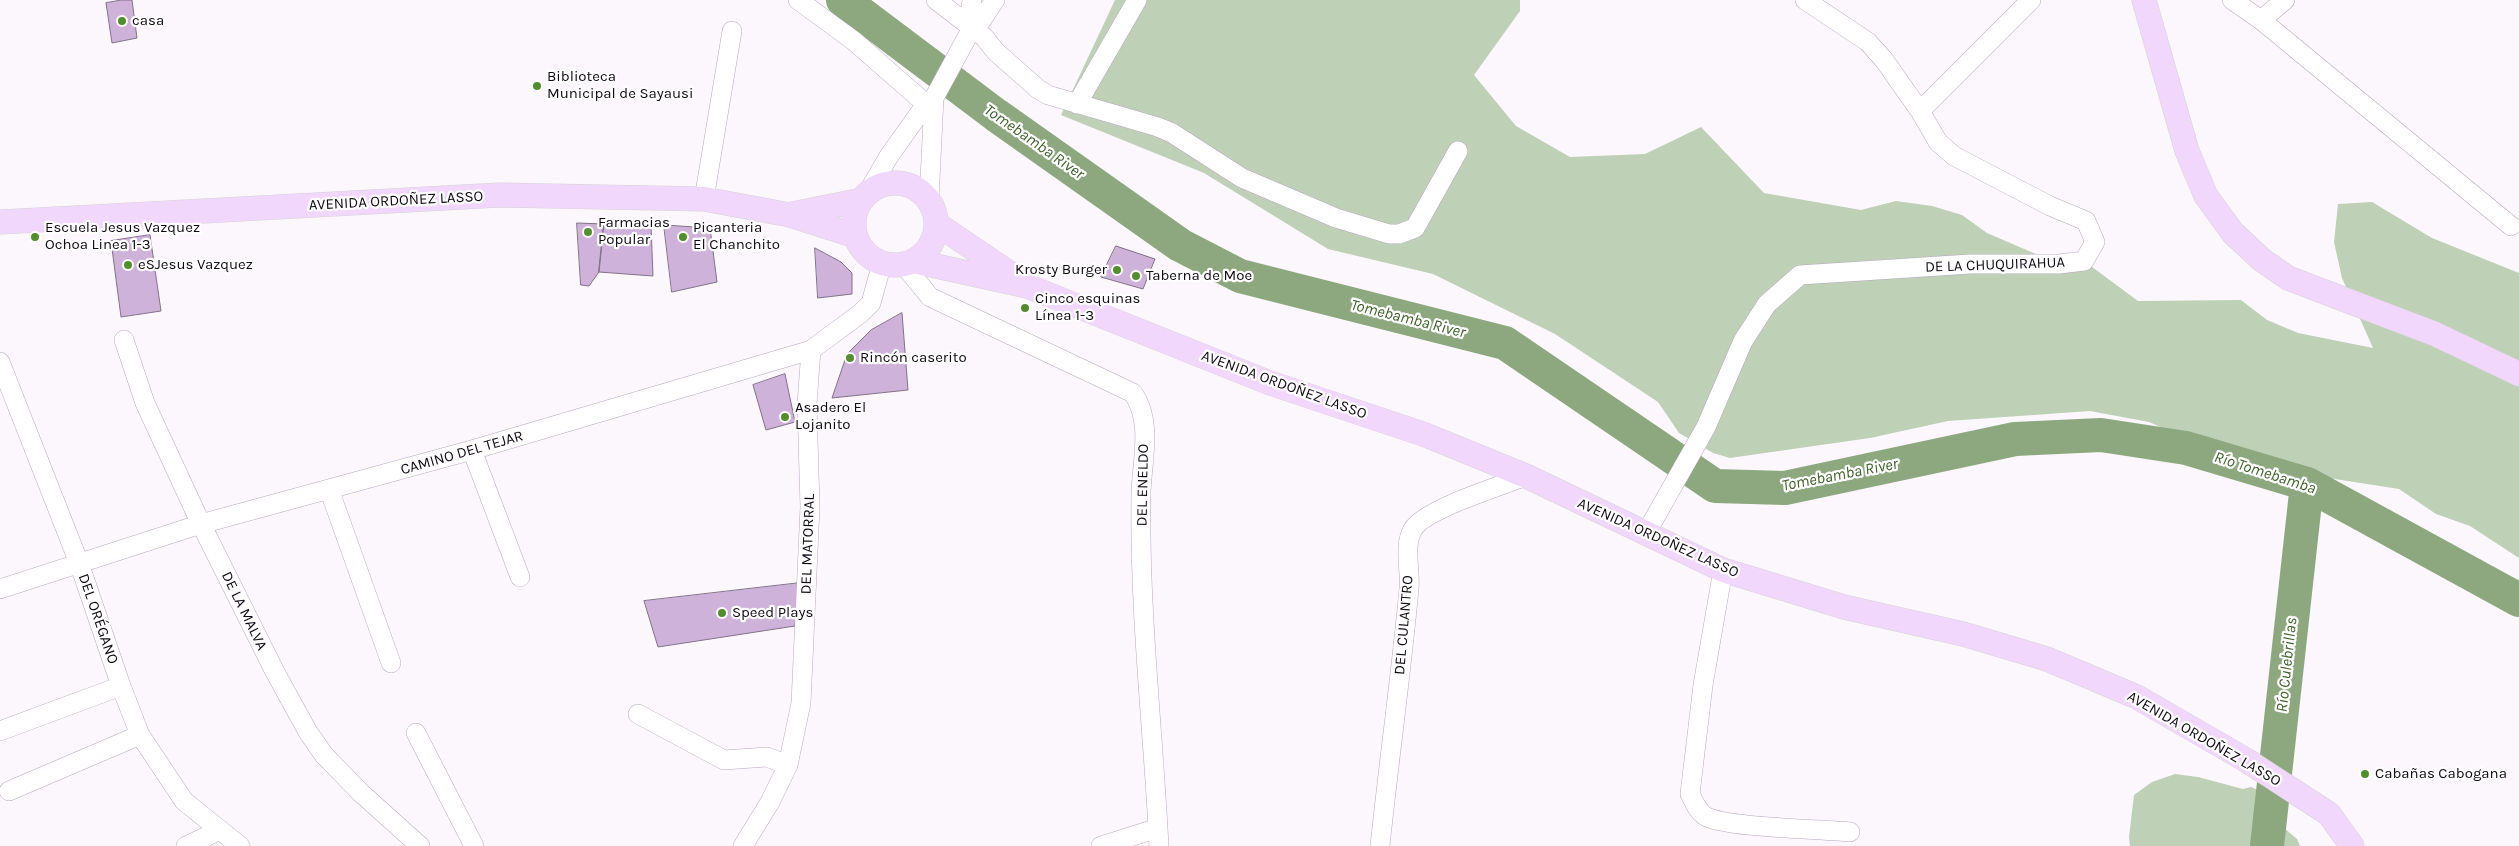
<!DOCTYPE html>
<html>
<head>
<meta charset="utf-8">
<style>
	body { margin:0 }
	canvas { display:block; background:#fbf7fd }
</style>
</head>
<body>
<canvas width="2519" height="846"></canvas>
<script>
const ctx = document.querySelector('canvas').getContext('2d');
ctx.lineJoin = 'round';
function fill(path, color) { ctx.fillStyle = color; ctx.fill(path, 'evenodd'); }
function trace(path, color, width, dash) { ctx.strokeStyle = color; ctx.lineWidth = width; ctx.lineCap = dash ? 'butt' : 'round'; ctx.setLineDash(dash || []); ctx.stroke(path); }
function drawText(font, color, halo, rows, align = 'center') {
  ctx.font = font + ' Karla,sans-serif'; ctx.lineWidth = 4.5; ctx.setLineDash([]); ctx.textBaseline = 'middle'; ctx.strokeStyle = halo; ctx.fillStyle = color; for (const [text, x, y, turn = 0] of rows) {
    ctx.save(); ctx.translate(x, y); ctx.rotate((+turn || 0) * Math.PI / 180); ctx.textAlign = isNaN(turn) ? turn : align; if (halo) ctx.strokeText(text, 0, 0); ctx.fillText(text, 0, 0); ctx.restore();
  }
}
fill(new Path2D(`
	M1115,0H1520V11L1474,75L1516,126L1570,157L1645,154L1701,127L1764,193L1861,210L1896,201L1932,206L1962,215L1987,233L2059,264L2084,261L2138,301L2241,300L2267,320L2298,333L2373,348L2342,278L2334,242L2338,204L2372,202L2432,238L2519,273V558L2470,526L2436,514L2399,489L2277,470L2186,438L2149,422L2090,411L1948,421L1870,438L1730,458L1713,453L1679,433L1658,402L1555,334L1433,274L1328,249L1204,173L1061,115Z
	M2175,774L2198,777L2243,789L2251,787L2262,792L2265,798L2263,797L2283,827L2297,839L2300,846H2130L2129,837L2134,795L2152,782Z`), '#bed0b6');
trace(new Path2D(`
	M843,0L996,115L1180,245L1240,276L1505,343L1715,486L1785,488L2015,439L2101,435L2186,448L2307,484L2519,600
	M2267,846L2307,484`), '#8da87f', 34);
const building = new Path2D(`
	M122,0H132L137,38L112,43L106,3Z
	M577,223L604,224L599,272L589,286L581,285Z
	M604,224L651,226L653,276L599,272Z
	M664,225L710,228L717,282L672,292Z
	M150,235L161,311L121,317L111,241Z
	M1116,246L1155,259L1143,289L1101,277Z
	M815,248L841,262L852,273V294L818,298Z
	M902,313L908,390L832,398L847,354L871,330Z
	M785,374L795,422L766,430L753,385Z
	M800,583L795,626L658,647L644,601Z`);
fill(building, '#cfb2da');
trace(building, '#827189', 1);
const minor = new Path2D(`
	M798,0L854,41L926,104
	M936,0L984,37L996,52L1038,89L1048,95L1158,127L1172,133L1242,178L1336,218L1389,234H1399L1415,228L1458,151
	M1805,0L1868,42L1884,60L1920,111
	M2232,0L2261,20L2511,226
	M2261,20L2285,0
	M972,28L970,16L972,0
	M1077,104L1137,0
	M868,192L889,156L926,104L934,98L972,28L981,21L995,0
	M704,199L732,31
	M929,200L934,98
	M903,264L930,297L1133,393C1153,422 1142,460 1141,493C1139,611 1153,728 1159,846
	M124,340L145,403L201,524L275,672L308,732L324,755L361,793L420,846
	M0,362L79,563L121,686L140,735L184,801L240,846
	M472,450L520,577
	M329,489L391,663
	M1645,535L1706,427L1743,341L1767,304L1800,275L1970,264H2059L2084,261L2095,242L2086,221L2050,206L1954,156L1938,142L1920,111L2031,0
	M1723,570L1703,685L1690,794C1694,801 1697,811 1705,816C1726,828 1821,829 1850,832
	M0,589L201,524L472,450L811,350L861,313L871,303L882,263
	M638,714L724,760L767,757L788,765
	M0,731L121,686
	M416,733L474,846
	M9,791L140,735
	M186,846L220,830
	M743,846L770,802L788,765L801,703L810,507L807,404L811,350
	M1101,846L1158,828
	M1380,846C1389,760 1401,675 1409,589C1411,571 1403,546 1413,529C1425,509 1501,486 1526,476`);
const major = new Path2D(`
	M2144,0L2187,151L2206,196L2233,233L2262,260L2288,278L2435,334L2519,374
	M854 224a41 41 0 1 1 82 0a41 41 0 1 1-82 0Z
	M792,214L862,200
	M0,222L500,195L704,199L790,215L856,236
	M937,224L1018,279
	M913,261L1027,286L1270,383L1423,434L1526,476L1723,570L1844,607L1963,634L2047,659L2137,697L2246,760L2329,814L2352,846`);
trace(minor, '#b9a7c1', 20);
trace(major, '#d4d3d4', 25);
trace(minor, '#fff', 19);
trace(major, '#f1d7fb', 24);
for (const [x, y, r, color] of [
	[122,21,5,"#528e2c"],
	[537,86,5,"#528e2c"],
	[588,232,5,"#528e2c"],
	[35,237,5,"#528e2c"],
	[683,237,5,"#528e2c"],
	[128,265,5,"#528e2c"],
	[1117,270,5,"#528e2c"],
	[1136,276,5,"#528e2c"],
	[1025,308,5,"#528e2c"],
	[850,358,5,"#528e2c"],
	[785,417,5,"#528e2c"],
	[722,613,5,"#528e2c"],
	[2365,774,5,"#528e2c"]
]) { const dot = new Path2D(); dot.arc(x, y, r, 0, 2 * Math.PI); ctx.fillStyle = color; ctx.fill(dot); trace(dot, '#fff', 2); }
drawText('15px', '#0f0912', '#fff', [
	["casa",132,21],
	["Biblioteca",547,77],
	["Municipal de Sayausi",547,94],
	["Farmacias",598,223],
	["Popular",598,240],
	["Escuela Jesus Vazquez",45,228],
	["Ochoa Linea 1-3",45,245],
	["Picanteria",693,228],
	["El Chanchito",693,245],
	["eSJesus Vazquez",138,265],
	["Krosty Burger",1107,270,"right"],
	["Taberna de Moe",1146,276],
	["Cinco esquinas",1035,299],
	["Línea 1-3",1035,316],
	["Rincón caserito",860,358],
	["Asadero El",795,408],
	["Lojanito",795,425],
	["Speed Plays",732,613],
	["Cabañas Cabogana",2375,774]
], 'left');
drawText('15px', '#0f0912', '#fff', [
	["AVENIDA ORDOÑEZ LASSO",396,201,-3],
	["DE LA CHUQUIRAHUA",1995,265,-2],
	["AVENIDA ORDOÑEZ LASSO",1284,385,20],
	["CAMINO DEL TEJAR",462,453,-16],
	["DEL ENELDO",1143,485,-89],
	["AVENIDA ORDOÑEZ LASSO",1658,538,24],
	["DEL MATORRAL",808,544,-88],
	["DE LA MALVA",244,611,64],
	["DEL ORÉGANO",98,619,71],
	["DEL CULANTRO",1404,625,-85],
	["AVENIDA ORDOÑEZ LASSO",2204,739,30]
]);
drawText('italic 16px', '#3d6128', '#fff', [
	["Tomebamba River",1034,142,35],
	["Tomebamba River",1408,319,14],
	["Río Tomebamba",2265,473,18],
	["Tomebamba River",1840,475,-11],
	["Río Culebrillas",2287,665,-84]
]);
</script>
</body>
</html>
